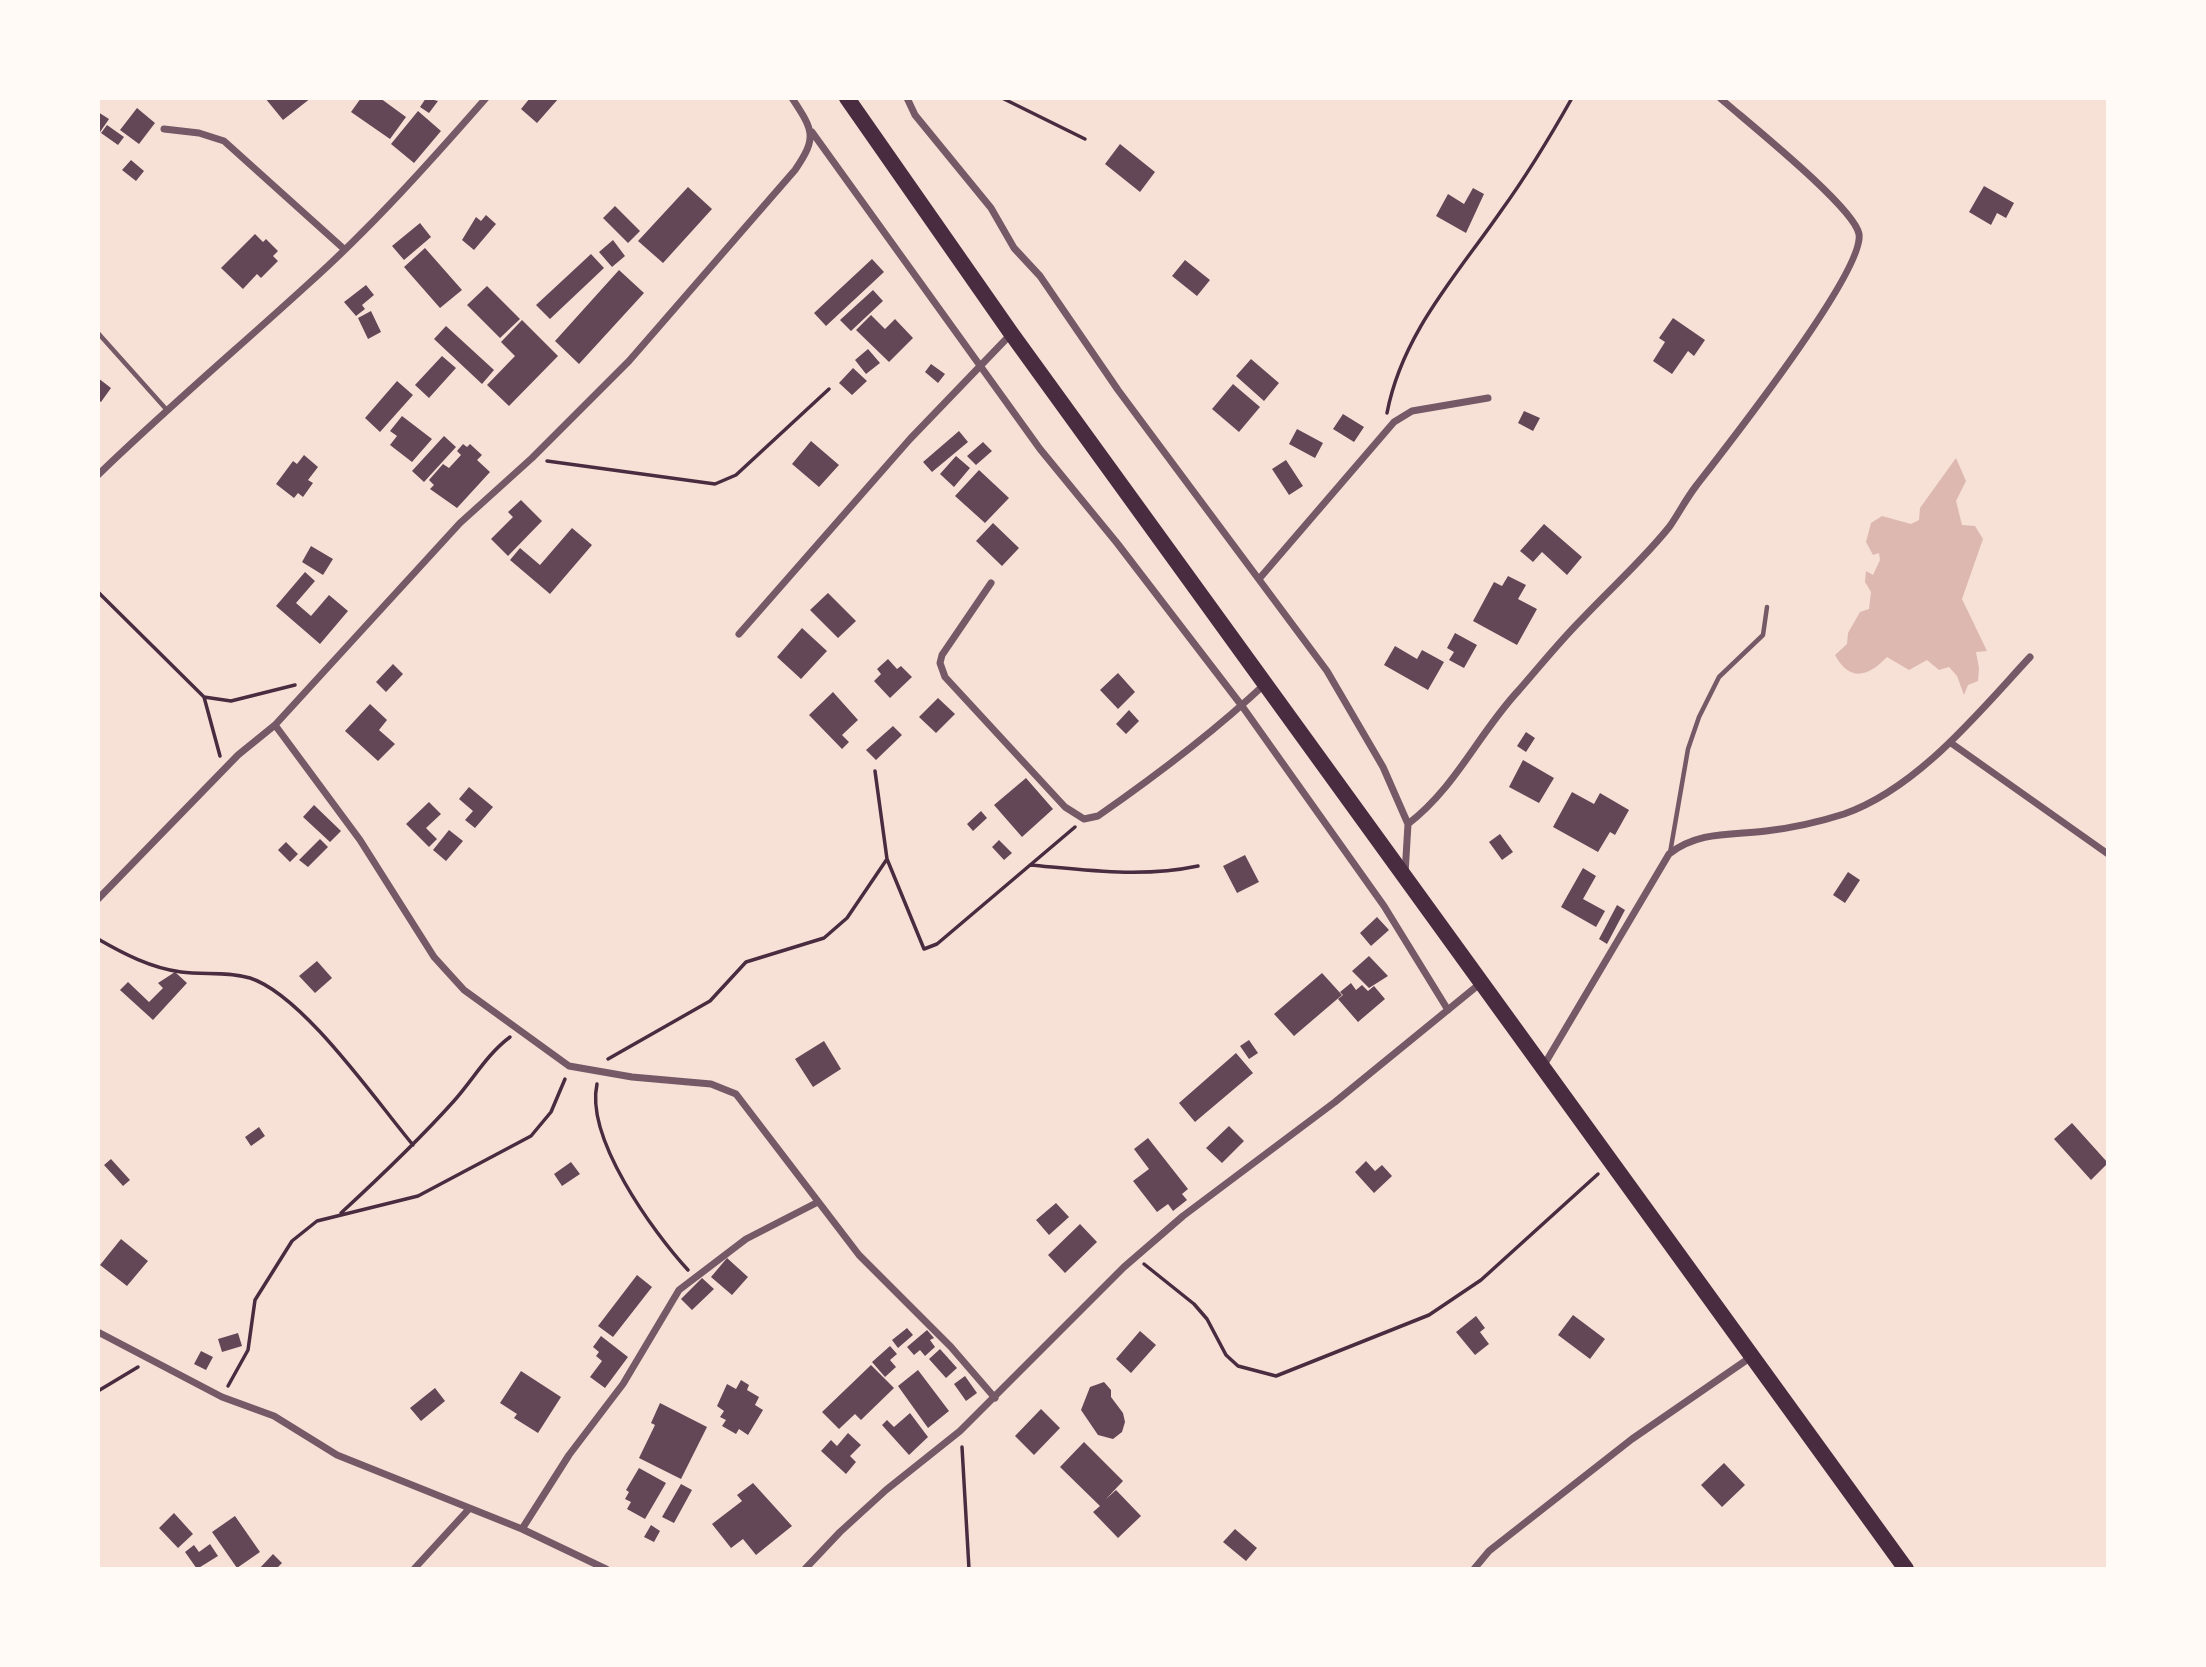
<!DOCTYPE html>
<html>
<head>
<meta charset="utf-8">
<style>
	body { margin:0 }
	#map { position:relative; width:2206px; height:1667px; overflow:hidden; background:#f7e1d7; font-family:Karla,sans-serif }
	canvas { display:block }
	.frame { position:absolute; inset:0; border:100px solid #fffaf5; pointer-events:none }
</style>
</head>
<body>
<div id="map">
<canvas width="2206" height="1667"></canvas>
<div class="frame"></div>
</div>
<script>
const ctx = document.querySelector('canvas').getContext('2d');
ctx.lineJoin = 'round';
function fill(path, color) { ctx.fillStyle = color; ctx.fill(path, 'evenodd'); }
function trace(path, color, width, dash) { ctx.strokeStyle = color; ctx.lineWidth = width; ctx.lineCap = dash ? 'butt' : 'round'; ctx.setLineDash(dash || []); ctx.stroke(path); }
fill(new Path2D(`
	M1956,458L1966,481L1956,501L1962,525L1975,526L1983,539L1962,599L1987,651L1976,652L1979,668L1978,681L1968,685L1964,695L1957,676L1949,667L1939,670L1927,660L1909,670L1887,657C1869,676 1850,683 1835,655L1847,644L1848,633L1860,612L1869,609L1871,592L1865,582L1866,571L1873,575L1880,560L1879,553L1873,555L1866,542L1871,523L1882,516L1911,524L1919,520L1920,508Z`), '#dcb8b0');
fill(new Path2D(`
	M265,98H311L283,120Z
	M361,98H380L406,117L390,139L351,112Z
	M426,98L438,101L429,113L420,107Z
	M530,98H559L537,123L521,109Z
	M137,108L155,123L139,144L120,130Z
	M418,111L441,131L414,163L391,144Z
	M98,112L109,119L98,135Z
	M107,125L124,137L118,145L101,133Z
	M1120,144L1155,172L1140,192L1105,164Z
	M131,160L144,171L136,181L122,170Z
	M1984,186L2014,203L2006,218L1997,213L1991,225L1969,212Z
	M688,187L712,209L663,263L638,241Z
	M1473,188L1484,194L1466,233L1436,216L1448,194L1464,204Z
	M615,206L640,231L628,243L603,218Z
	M486,215L496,224L474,250L462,240L476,217L481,221Z
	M420,223L431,237L404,260L392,246Z
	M255,234L263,242L266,239L278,251L273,256L278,261L261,278L257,274L243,289L221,268Z
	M613,240L625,256L612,267L599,252Z
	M425,248L462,290L440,308L404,267Z
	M591,254L604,268L550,319L536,305Z
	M872,259L884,272L826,326L814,313Z
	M1185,260L1210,280L1197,296L1172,276Z
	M619,270L644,293L579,364L555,341Z
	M366,285L374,295L362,305L365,309L356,316L344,302Z
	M487,286L520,319L500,338L467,305Z
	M873,290L883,301L851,331L840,320Z
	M371,311L381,332L368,339L358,318Z
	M871,315L885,329L895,319L913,338L889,362L856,330Z
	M1673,318L1705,340L1694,356L1688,351L1672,374L1653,361L1665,342L1659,338Z
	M522,320L558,356L509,406L487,385L515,356L501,342Z
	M446,326L494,370L482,384L434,339Z
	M868,349L880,363L866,374L855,360Z
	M442,356L456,368L429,398L415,385Z
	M1251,359L1279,383L1264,401L1236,376Z
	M931,364L945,374L938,383L925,372Z
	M853,368L867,381L852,395L839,383Z
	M98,378L111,388L101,402L98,400Z
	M397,381L413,395L380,432L365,418Z
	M1233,384L1260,407L1239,432L1212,409Z
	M1524,411L1540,418L1533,431L1518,423Z
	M1343,414L1364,427L1354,442L1333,429Z
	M402,416L432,439L412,462L390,445L397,436L390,431Z
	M1297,429L1323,443L1315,458L1289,444Z
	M959,431L968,442L932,472L923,462Z
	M444,436L456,447L424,482L412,471Z
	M811,441L839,465L819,487L792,464Z
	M983,442L992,451L976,465L967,456Z
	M463,444L467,447L470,444L482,455L477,460L490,472L457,508L430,489L434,485L429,480L443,464L449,468L461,455L457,451Z
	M304,455L318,467L308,480L313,483L303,497L298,493L294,498L276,484L293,461L297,464Z
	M956,456L970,468L954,487L940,474Z
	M1286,460L1303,486L1289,495L1272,469Z
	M979,470L1009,498L985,523L955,496Z
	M521,500L542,521L508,556L491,539L513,517L508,512Z
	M993,523L1019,548L1002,566L976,541Z
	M1544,524L1582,557L1567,575L1542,552L1533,562L1520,551Z
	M572,528L592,545L550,594L510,560L520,548L540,565Z
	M311,546L333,559L323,575L302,562Z
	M305,572L315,581L296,603L311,616L329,595L348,611L320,644L276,606Z
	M1508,576L1526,585L1518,599L1537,609L1517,645L1473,621L1494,582L1502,586Z
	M828,593L856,621L838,638L810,610Z
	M802,628L827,651L801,679L777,657Z
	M1455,633L1477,645L1464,668L1449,660L1454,652L1447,648Z
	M1395,646L1417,659L1422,650L1444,662L1428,690L1384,665Z
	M888,659L897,669L901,666L912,677L890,698L874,681L881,674L877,669Z
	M393,664L403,674L386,692L376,682Z
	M1118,673L1135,692L1118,709L1100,690Z
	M833,692L858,720L842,735L849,742L842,749L809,715Z
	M938,698L955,714L936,733L919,717Z
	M370,704L387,720L379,730L395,744L378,761L345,731Z
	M1129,710L1139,721L1126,734L1116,724Z
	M893,726L902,735L876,760L866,750Z
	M1526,732L1535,738L1526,752L1517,746Z
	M1523,760L1554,778L1539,803L1509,787Z
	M1026,778L1053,809L1022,837L994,805Z
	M469,787L493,807L475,828L465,820L473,811L459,799Z
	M1572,792L1594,804L1600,793L1629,810L1615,835L1610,832L1598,852L1553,827Z
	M429,802L441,814L426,828L437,839L429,847L406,824Z
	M314,805L341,831L330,842L303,817Z
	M981,811L987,818L973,831L967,824Z
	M449,830L463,841L446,861L433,850Z
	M1500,834L1513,852L1502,860L1489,842Z
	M320,839L328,847L308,867L299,860Z
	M999,840L1012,853L1004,860L992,847Z
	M286,842L298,854L290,862L278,850Z
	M1245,855L1259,882L1237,893L1223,866Z
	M1583,868L1596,876L1583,899L1605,911L1596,927L1561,907Z
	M1848,872L1860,880L1845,903L1833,895Z
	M1617,905L1625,910L1607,944L1599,939Z
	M1377,917L1389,930L1371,946L1360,933Z
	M1369,956L1388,976L1369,988L1352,971Z
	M317,961L332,978L315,993L299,976Z
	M175,972L187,983L153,1020L120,990L128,982L149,1002L163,988L158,983Z
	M1322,973L1342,995L1294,1036L1274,1014Z
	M1351,983L1356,990L1362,985L1368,991L1374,986L1385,999L1358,1022L1338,999L1343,995L1340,992Z
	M1249,1040L1258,1053L1249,1059L1240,1046Z
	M824,1041L841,1069L813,1087L795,1059Z
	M1236,1053L1253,1073L1195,1122L1179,1103Z
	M2072,1123L2108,1163L2091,1180L2054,1139Z
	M1229,1126L1244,1141L1222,1163L1206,1148Z
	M259,1127L265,1136L251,1146L245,1137Z
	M1148,1138L1188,1189L1182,1194L1187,1200L1173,1211L1168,1204L1157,1212L1133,1181L1149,1169L1134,1149Z
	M111,1159L130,1180L123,1186L104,1165Z
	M1366,1161L1375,1171L1382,1165L1392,1176L1374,1193L1355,1172Z
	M571,1162L580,1174L562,1186L554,1174Z
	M1056,1203L1069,1217L1049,1235L1036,1220Z
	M1080,1224L1097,1242L1065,1273L1048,1255Z
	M121,1239L148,1261L127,1286L100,1265Z
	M727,1258L748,1277L732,1295L711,1277Z
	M637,1275L652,1287L613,1337L598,1326Z
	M702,1278L714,1289L692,1310L681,1299Z
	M1573,1315L1605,1339L1590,1359L1558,1335Z
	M1476,1316L1485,1328L1480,1332L1489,1344L1475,1355L1456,1332Z
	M907,1328L913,1335L898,1348L892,1340Z
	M927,1330L934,1338L930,1340L935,1347L925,1356L920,1350L914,1355L907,1347Z
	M1140,1331L1156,1345L1131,1373L1116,1359Z
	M238,1333L242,1346L222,1352L218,1339Z
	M601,1336L628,1357L605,1388L590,1377L602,1361L596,1356L599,1352L593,1347Z
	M890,1346L897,1354L890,1360L896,1367L885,1377L872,1362Z
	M940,1349L957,1368L946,1378L929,1359Z
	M201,1351L213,1357L206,1370L194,1364Z
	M871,1365L894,1388L861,1420L855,1414L839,1429L822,1412Z
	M918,1370L949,1411L928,1428L898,1386Z
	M521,1371L561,1397L538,1433L514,1418L517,1414L500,1403Z
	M965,1376L977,1393L966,1401L954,1384Z
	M741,1380L749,1385L747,1390L759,1397L755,1405L763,1410L748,1435L739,1429L736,1434L722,1426L726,1420L720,1417L724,1411L717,1406L727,1384L736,1389Z
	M1104,1382L1111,1390V1397L1123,1413L1125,1422L1122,1432L1113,1439L1098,1435L1081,1410L1090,1387Z
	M435,1388L445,1401L421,1421L410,1408Z
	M660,1403L707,1427L681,1479L639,1458L655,1425L651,1423Z
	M1041,1409L1060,1428L1034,1455L1015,1436Z
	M910,1413L928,1437L909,1455L882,1425L887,1420L894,1427Z
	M848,1433L861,1445L850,1456L856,1462L846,1474L821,1451L831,1440L837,1446Z
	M1084,1442L1123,1481L1106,1499L1116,1490L1141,1516L1118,1538L1093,1512L1100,1506L1060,1467Z
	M1724,1463L1745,1485L1722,1507L1701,1485Z
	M639,1468L666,1483L645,1519L627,1509L631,1502L625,1499L629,1492L626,1490Z
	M753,1483L792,1526L756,1555L743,1539L731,1548L712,1524L742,1501L737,1495Z
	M681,1484L692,1490L674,1523L662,1517Z
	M174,1513L193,1534L178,1548L159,1528Z
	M235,1516L260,1552L237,1568L212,1532Z
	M651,1525L660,1531L654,1542L644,1537Z
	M1235,1529L1257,1548L1246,1561L1223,1542Z
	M210,1544L218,1556L197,1569L185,1552L194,1545L199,1552Z
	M273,1554L282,1563L276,1569H259Z`), '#644757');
trace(new Path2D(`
	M1002,98L1085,139
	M1387,413C1402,334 1456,276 1501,211C1527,175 1550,137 1572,98
	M547,461L715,484L736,475L829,389
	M98,592L204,697L231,701L295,685
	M204,697L220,756
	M875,771L887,859L924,949L937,944L1075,827
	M1030,865C1086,870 1142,878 1198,866
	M98,939C124,954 151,968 181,972C205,975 227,971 250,978C303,995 376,1101 413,1145
	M608,1059L710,1001L746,962L824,938L847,918L887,859
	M597,1084C585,1138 653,1232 688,1270
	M341,1213C380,1177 418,1141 453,1102C473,1080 486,1055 510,1037
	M1144,1264L1194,1304L1207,1319L1226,1355L1238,1366L1276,1376L1429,1315L1481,1280L1598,1174
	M228,1386L248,1350L255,1300L292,1241L317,1221L418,1196L531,1136L551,1112L565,1079
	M98,1391L138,1367
	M962,1447L969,1569`), '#4a2c40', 3.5);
trace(new Path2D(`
	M98,333L166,409
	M1670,853L1688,749L1699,717L1719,677L1763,635L1767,607`), '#755966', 4.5);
trace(new Path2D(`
	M907,98L915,115L991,208L1014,248L1040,276L1118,390L1327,671L1383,767L1408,824L1405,874
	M164,129L199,133L224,141L344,249
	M812,132L1040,449L1117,543L1242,706L1384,906L1448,1010
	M98,475C166,409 237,349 306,286C371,228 429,163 486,98
	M1259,579L1394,422L1412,411L1488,398
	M991,583L942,655L940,663L945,677L1065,807L1084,819L1098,816C1157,775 1214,732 1266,683
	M739,634L910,439L1011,334
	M275,725L360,840L434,957L464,990L569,1066L632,1077L711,1084L736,1094L859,1255L951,1347L995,1398
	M1951,743L2108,854
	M1408,824C1457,786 1478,734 1519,690C1540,666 1560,641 1582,619C1611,588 1644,559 1670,526C1679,513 1686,499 1696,486C1724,450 1865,271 1859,234C1854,207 1746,121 1720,98
	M98,899L238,755L275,725L460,523L532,458L629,361L795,170C818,137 813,130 792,98
	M1544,1065L1669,854C1698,831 1732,835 1766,831C1792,828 1819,822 1844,814C1918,788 1978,713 2030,657
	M98,1332L222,1397L274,1416L337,1455L522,1529L606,1569
	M522,1529L569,1455L623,1384L679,1290L746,1239L818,1202
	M414,1569L468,1510
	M805,1569L840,1532L886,1490L960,1431L1124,1267L1183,1216L1335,1102L1482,982
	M1474,1569L1489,1551L1632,1439L1751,1357`), '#755966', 7);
trace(new Path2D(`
	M847,98L1011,333L1906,1569`), '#4a2c40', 16);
</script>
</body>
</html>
